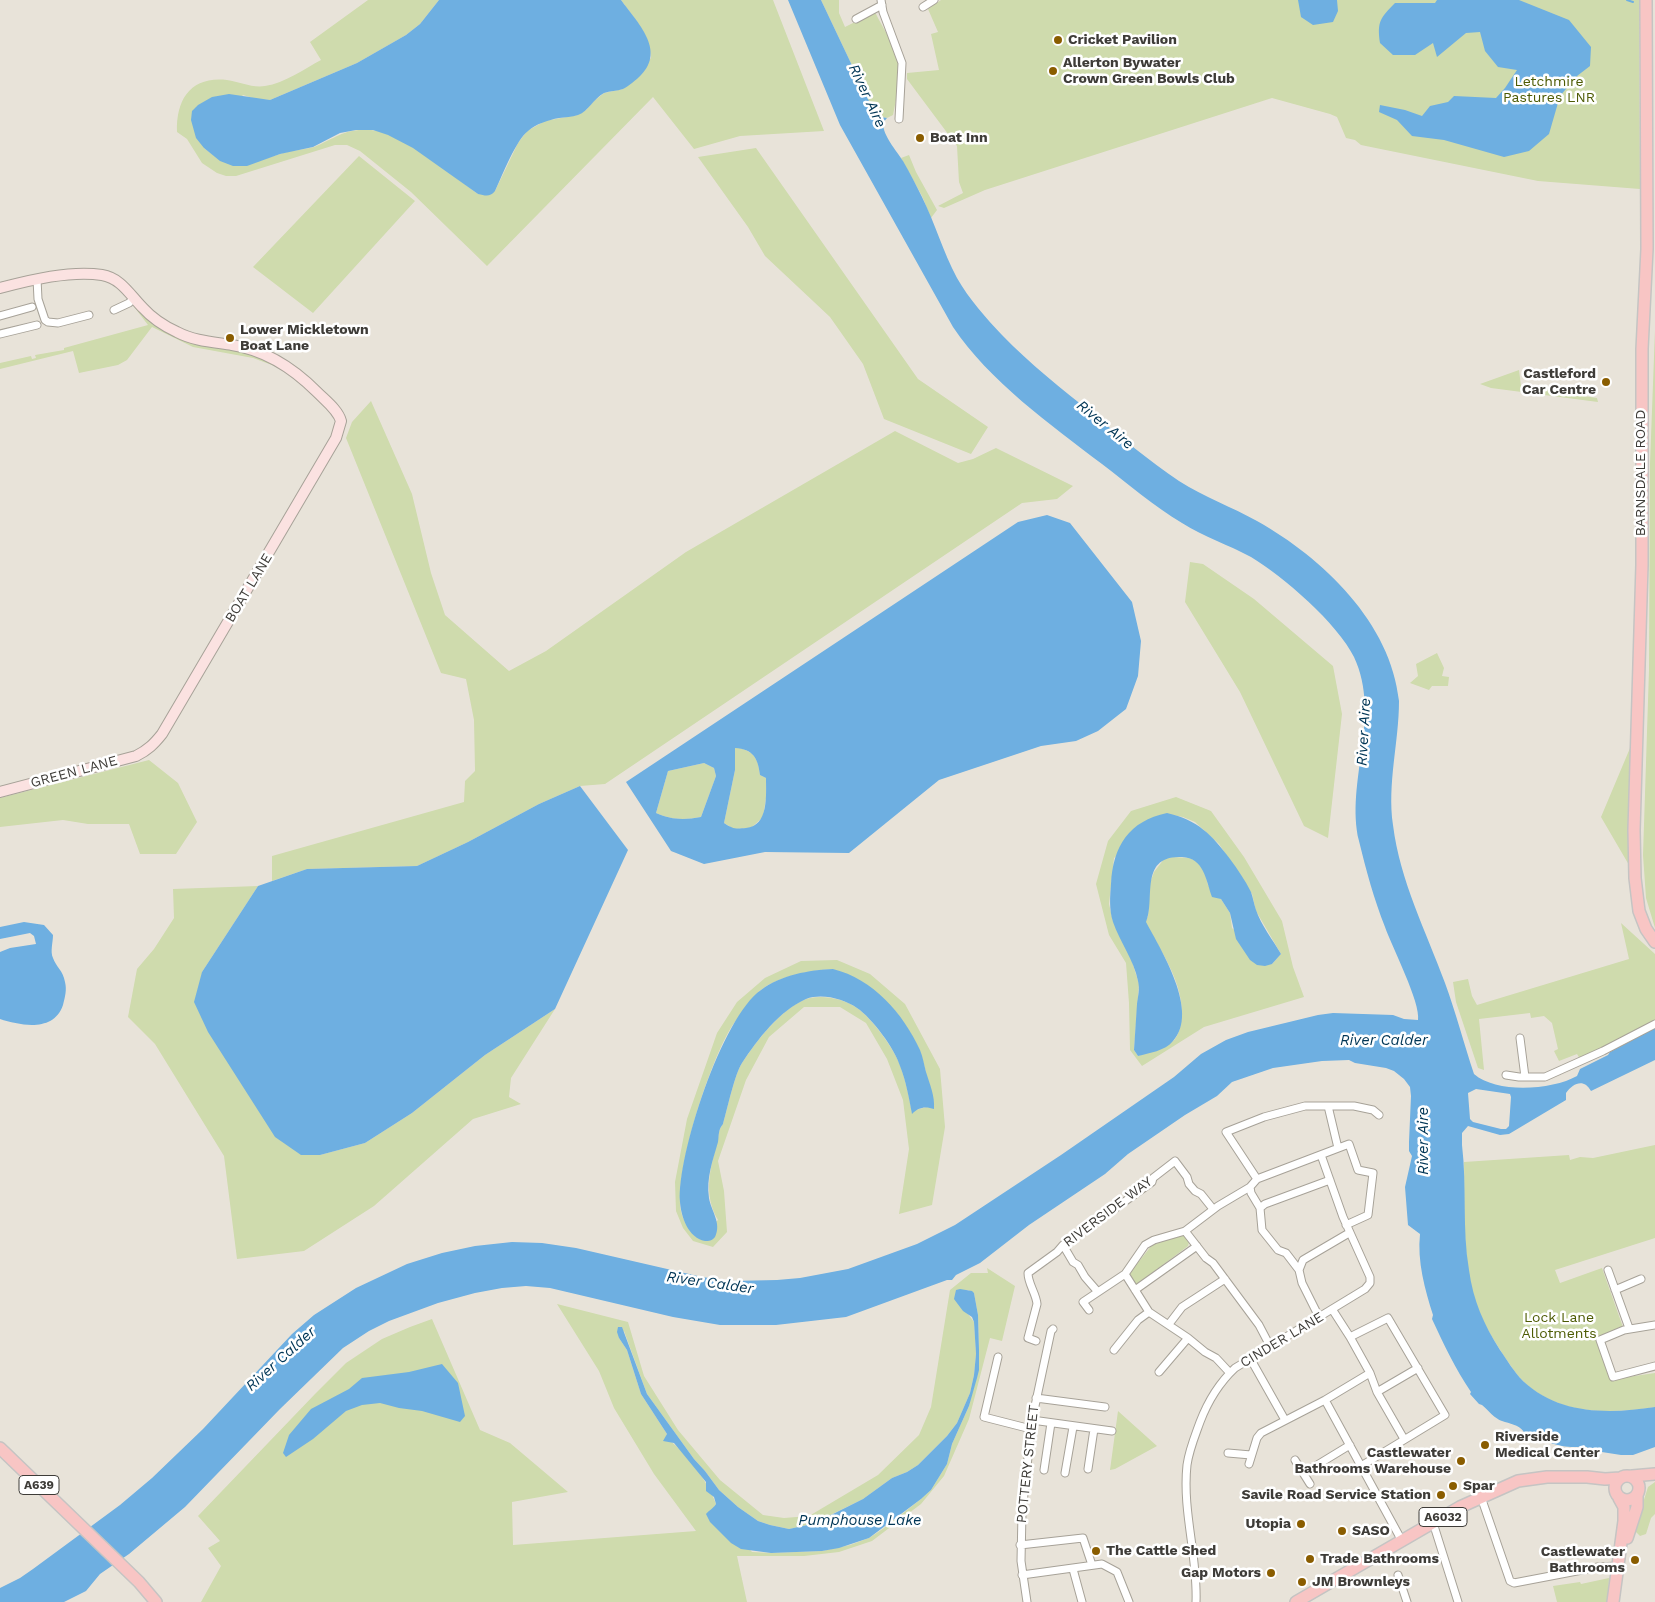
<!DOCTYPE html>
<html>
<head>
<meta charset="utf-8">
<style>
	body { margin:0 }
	canvas { display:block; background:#e8e3d9 }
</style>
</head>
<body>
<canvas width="1655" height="1602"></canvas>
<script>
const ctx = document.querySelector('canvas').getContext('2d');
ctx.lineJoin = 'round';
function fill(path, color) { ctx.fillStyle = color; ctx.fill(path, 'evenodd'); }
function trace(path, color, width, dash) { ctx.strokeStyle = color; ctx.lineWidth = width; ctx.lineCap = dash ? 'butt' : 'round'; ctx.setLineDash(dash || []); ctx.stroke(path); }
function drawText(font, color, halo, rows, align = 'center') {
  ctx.font = font + ' "Work Sans",sans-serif'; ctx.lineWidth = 5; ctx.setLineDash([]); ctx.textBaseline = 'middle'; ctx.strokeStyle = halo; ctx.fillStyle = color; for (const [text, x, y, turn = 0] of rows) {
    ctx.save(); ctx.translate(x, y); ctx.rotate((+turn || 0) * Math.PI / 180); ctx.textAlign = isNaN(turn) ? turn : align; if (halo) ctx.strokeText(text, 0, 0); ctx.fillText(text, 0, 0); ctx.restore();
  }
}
fill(new Path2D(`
	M368,0H439L420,24L406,35L357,63L270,100L256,99L243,95L204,148C239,176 242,165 280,154C291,150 303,150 314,147C336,138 345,128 371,130C403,133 452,175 478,194L495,191L518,143L527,131L545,121L577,115L586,110L594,101L604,93L623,89L651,58C650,35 634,18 621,0H773L824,131L740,136L694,149L653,97L487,266L411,192L360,151L347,145H335L236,176H226L217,173L202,163L187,139L177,132C176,98 192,76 227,80C240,82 252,88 265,86C285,83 304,69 321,60L310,42Z
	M821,0H839V13L845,27L875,12C883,29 897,48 899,67C900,83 896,100 893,115L887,118L876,116Z
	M941,0H1639L1640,189L1538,181L1361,145L1355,140L1346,138L1337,117L1330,114L1272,98L985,190L944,208L938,206L963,193L959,182L957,146L907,79V73L939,70L931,34L938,32L928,9Z
	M756,148L918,379L988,427L971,454L884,419L863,364L830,317L765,256L748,227L698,157Z
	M909,155L916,172L937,210L931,218L922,196L901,158Z
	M359,156L415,201L313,313L253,267Z
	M132,304H134L156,323L254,354L280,368L253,358L193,347L152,327L127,360L118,365L79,373L73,351L0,369V363L31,356L32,359L36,358L35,355L64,350V348L148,325Z
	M1655,330V928L1646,898L1643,855L1649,670L1650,464Z
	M1519,370L1521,386L1577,392V395L1597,398L1598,402L1491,388L1480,384Z
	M371,401L412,494L431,573L445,615L509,671L546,651L686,552L895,431L958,463L973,459L996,448L1073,486L1057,499L1022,503L605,784L580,786L539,804L468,842L417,866L307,869L272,881V856L464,802L465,781L475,771L474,720L466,679L441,673L346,438L352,422Z
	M1190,562L1203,564L1254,599L1333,666L1342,714L1328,838L1304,826L1240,692L1185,602Z
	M1437,653L1444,668L1442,676L1449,677L1448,686H1432L1429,690L1410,683L1418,676L1416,664Z
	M1633,741L1628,819L1629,865L1601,817Z
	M735,747C754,751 758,757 760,775L766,778V798L763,817L751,828L734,829L724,823L735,770Z
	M149,760L178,783L197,822L176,854H140L129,824H88L63,820L0,827V798Z
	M704,763L714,768L716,776L701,817C683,820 672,820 656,813L668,771Z
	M1176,797L1211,811L1244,857L1282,921L1293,967L1304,997L1204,1027L1142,1066L1130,1050L1129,1003L1126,963L1109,935L1096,884L1108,841L1131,811ZM1167,814L1183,817L1195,822L1219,844L1252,894L1256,911L1281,954L1272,964L1232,928L1230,913L1221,899L1208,885L1205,873L1199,863L1190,858L1172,857L1164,859L1154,872L1150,883L1148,916L1145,922C1162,953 1189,990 1180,1027C1179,1031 1177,1038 1173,1041C1165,1047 1148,1052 1138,1056L1134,1050L1139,984L1131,958L1113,921L1109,904L1114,858Z
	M258,886L202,972L320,1155L365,1143L412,1113L485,1055L555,1009L511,1078L509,1097L521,1104L473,1119L374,1206L304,1251L237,1259L224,1156L155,1044L128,1017L137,969L154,949L174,918L173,889Z
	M1621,923L1655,954V1020L1580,1059L1577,1054L1559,1061L1554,1051L1558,1049L1552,1023L1544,1016L1531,1018L1530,1013L1479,1019L1484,1070L1478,1068L1456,1002L1453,982L1468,979L1472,996L1477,1005L1629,959Z
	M837,960L870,974L905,1004L940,1069L945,1127L932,1205L899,1214L909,1149L903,1100L887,1059L866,1023L840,1007H804L769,1037L746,1080L718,1161L724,1191L727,1232L713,1247L693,1241L683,1228L676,1211L675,1182L687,1119L717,1033L737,1002L765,978L801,961ZM833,969L897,1013L910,1032L920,1051L926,1072L927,1107L915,1110L912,1113C909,1097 906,1081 900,1065C894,1049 872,1018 857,1008C844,999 825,995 810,998C784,1004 756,1042 742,1063C735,1073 727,1110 723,1124C718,1130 719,1136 717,1143C710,1169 703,1195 718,1220L696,1237C689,1229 683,1221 681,1211C674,1170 710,1061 732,1026C737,1018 744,1012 749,1005C753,1000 756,993 761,990C778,976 812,970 833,969Z
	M1655,1145V1238L1555,1270L1560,1283L1602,1268L1624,1330L1600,1340L1614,1379L1655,1373V1407C1609,1414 1558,1416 1522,1380C1515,1373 1510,1364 1504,1356C1496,1343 1487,1330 1481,1316C1461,1269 1465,1213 1464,1162L1569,1155L1570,1160L1580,1157L1593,1158Z
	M1185,1234L1189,1242L1188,1246L1136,1285L1129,1274L1152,1245Z
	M987,1268L1015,1286L1002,1341L990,1338L969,1419L944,1476L921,1504L872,1541L839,1552L804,1556H737L747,1602H201L221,1566L208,1548L220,1541L198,1516L315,1394L346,1363L382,1339L410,1327L432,1319L480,1430L510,1443L568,1492L512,1502L513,1545L696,1531L654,1474L614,1408L599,1371L557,1304L628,1322L644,1376L678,1430L720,1480L763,1515L784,1518L809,1516L878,1475L919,1435L931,1407L950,1290L971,1273H988ZM968,1290L974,1293L978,1315L979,1350L969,1406L952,1444L947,1464L931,1490L921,1499L884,1528L869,1538L850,1545L822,1551L771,1553L752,1552L713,1509L716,1504C709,1483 684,1449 666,1438L667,1434L641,1394L627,1350L619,1338L624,1331L647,1394L694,1459L705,1471L719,1490L738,1507L758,1521L770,1525L789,1529L812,1524L863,1499L892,1478L907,1472L918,1465L947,1436L957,1423L970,1393L974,1375L976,1354L974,1322L968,1314L963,1291Z
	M1118,1411L1157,1446L1115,1469L1110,1470Z
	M1655,1482V1514L1651,1518L1646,1534L1640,1536L1636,1532V1525L1648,1487Z
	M1609,1578L1608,1602H1557L1553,1586L1580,1582L1581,1584Z`), '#cfdbad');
fill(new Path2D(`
	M439,0H621C637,22 666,50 641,75C636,80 629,86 623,89C617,91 610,91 604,93C593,99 589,111 578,115C572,117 565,117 559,118C548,120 536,124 528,131C516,140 502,176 495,191C490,197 486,196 478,194L413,148L388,135L373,130H356L340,133L313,147L280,154L247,166H233L220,161L204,148L196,138L191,120L192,111L198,105L212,97L229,94L270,100L357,63L406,35L420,24Z
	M788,0H821L876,116L887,118L883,123C883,136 896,150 903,161C910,173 916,185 922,197C935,223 943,252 957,278C969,299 986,318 1002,335C1030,364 1062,389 1093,414C1121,437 1149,461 1179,481C1204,497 1232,507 1257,521C1323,558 1391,623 1399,701C1399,742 1387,784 1393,825C1400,881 1426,931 1445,983C1456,1013 1464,1044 1474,1074C1497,1094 1552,1090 1577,1076L1580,1069L1608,1055L1610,1052L1655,1028V1060L1591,1091C1584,1078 1573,1083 1566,1093V1100L1509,1134L1500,1135L1468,1126L1462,1133V1145C1467,1186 1462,1229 1469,1270C1473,1300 1484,1325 1500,1350C1507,1360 1514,1372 1523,1381C1559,1415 1609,1414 1655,1407V1447L1633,1455H1621L1589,1450L1587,1447C1581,1447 1576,1447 1571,1447C1556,1447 1538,1438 1524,1432C1518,1424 1510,1424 1502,1421C1495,1419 1488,1410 1482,1405L1479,1404L1470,1394L1471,1392C1455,1368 1444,1345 1432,1319L1433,1315C1425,1290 1417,1261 1420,1234L1408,1225L1405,1187L1412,1156L1409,1151V1142L1411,1096L1410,1087L1404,1079L1394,1071L1386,1068L1355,1063L1349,1060L1322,1061L1273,1068L1232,1082L1217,1096L1185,1115L1128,1154L1105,1174L1029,1225L980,1263L956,1275L952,1280H947L846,1317L776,1325H720L673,1317L550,1288L526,1286L502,1288L475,1293L438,1303L389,1321L369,1331L343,1348L280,1409L185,1507L129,1554L100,1574L86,1591L64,1602H0V1588L20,1578L33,1569L120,1505L152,1478L203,1429L292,1334L314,1315L356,1288L407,1264L442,1253L475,1246L512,1242L542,1243L576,1248L702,1277L731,1281L777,1280L800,1278L848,1269L917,1244L955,1225L1061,1155L1174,1077L1201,1054L1226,1040L1248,1032L1318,1015L1333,1013L1393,1015L1404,1019L1418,1020C1421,1003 1392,947 1385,927C1374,899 1366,870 1359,841C1345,782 1382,717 1354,657C1338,624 1283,576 1251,557C1229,545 1204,537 1182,523C1154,506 1128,484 1102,464C1051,425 989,381 953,327L840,125ZM1476,1089L1510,1094L1511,1097L1509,1126L1506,1129H1501L1473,1122L1470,1119L1468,1093Z
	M1298,0H1337L1338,11L1333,22L1313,25L1301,17Z
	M1437,0H1519L1569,20L1591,47L1590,66L1577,76L1560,96L1549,134L1529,151L1504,157L1444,140L1412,136L1397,120L1379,112L1380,105L1405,110L1422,116L1430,106L1448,102L1454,96L1496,98L1505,88L1517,70L1498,67L1485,51L1480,32L1466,33L1437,57L1433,43L1415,55H1393L1380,43C1377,22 1380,18 1395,3H1435Z
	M1047,515L1070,523L1132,602L1141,641L1138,676L1126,709L1098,731L1076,741L1041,746L939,780L849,853L765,852L704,864L671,851L626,782L1018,522ZM735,748C753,749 758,758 760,775L766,778C766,795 769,826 746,828C735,829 733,829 724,823L735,770ZM704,763L714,768L716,776L701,817C684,820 672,820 656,813L668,771Z
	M580,786L628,850L555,1009L485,1055L412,1113L365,1143L320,1155H301L275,1137L208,1032L194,1002L202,972L258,886L307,869L417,866L468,842L539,804Z
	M1167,813C1198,820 1212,835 1230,859C1238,870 1245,880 1251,892C1253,898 1254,904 1256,910C1261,925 1273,940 1281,954L1272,964L1265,966L1257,965L1250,960L1236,939L1230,913L1221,899L1212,897C1206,880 1204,858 1182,857C1138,855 1156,900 1146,922C1161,950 1200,1012 1173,1041C1165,1051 1149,1053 1138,1056L1134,1050C1135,1035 1136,1019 1137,1004C1138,996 1140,989 1138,981C1134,960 1120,942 1113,922C1109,909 1110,897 1111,884C1113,846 1129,821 1167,813Z
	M24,922L44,925L53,935C53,942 50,952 53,958C56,967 63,970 65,982C67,990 65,997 63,1005C54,1032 22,1026 0,1019V952L10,948L36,944L34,936L30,933L0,939V927Z
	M833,969C873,979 903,1013 920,1050C923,1057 924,1065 926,1072C930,1085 935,1096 934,1109C926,1106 918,1107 912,1114C909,1098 906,1081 900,1066C895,1049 872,1018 857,1008C844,999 822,993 806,999C779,1011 758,1039 742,1063C735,1073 727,1110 723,1124C718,1130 719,1135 718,1142C713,1160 706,1178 709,1198C711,1211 722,1223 715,1237C712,1241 709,1241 705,1241C688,1238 681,1216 680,1202C677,1155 722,1017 761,990C781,975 809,970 833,969Z
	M960,1289L972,1291L974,1293L978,1315L979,1350V1370L977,1378L969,1406L952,1444L947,1464L931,1490L921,1499L869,1538L839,1548L822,1551L771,1553L741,1549L731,1543L710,1522L706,1514C709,1510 713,1509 716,1504L714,1497L706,1491V1482L674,1443L663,1441L667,1434L641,1394L627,1350L619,1338L617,1332L618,1327H622L647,1394L694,1459L705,1471L719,1490L738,1507L758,1521L770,1525L789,1529L812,1524L825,1518L863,1499L892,1478L907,1472L918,1465L947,1436L957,1423L970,1393L974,1375L976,1354L974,1322L972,1317L963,1311L954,1299L956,1290Z
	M442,1364L458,1383L465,1416L460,1422L422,1411L399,1408L380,1403L362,1405L346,1411L313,1439L286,1457L283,1453L289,1435L311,1409L349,1389L362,1378L409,1372Z`), '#6eafe1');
trace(new Path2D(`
	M1627,0L1633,2`), '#6eafe1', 2);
const street = new Path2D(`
	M881,0L883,12L902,63L899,119
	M923,7L934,0
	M856,19L882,5
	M37,279L38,299L45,320L48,322L58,323L89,315
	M114,310L129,303L134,298
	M0,316L32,307
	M0,334L37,325
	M1520,1038L1525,1077
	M1506,1075L1519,1077H1545L1603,1051L1655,1024
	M1328,1106L1338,1148
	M1257,1179L1226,1132L1264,1117L1305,1106H1354L1373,1110L1379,1115
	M1260,1208L1251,1193L1250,1187L1257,1179L1349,1144L1358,1170L1373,1173L1368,1215L1346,1225
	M1185,1231L1206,1258L1213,1263L1259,1325L1270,1346
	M1063,1245L1073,1262L1078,1265L1085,1277L1098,1292
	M1299,1270L1286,1253L1278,1250L1262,1230L1260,1208L1265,1204L1330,1180
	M1608,1270L1629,1328
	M1125,1274L1149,1312L1188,1338L1205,1352L1216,1358L1230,1373
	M1135,1290L1197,1246
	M1615,1290L1641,1279
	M1332,1309L1350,1337L1370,1373
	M1089,1310L1083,1302L1125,1274L1145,1245L1154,1240L1185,1231L1218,1206L1250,1187
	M1319,1317L1302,1283L1299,1270L1303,1260L1349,1233
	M1169,1324L1182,1307L1225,1279
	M1655,1325L1624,1330L1600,1340L1613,1377L1655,1366
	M1350,1337L1388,1318L1445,1415L1361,1466
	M1036,1341L1028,1338L1037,1304C1036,1293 1028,1284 1028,1273L1057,1252L1063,1245L1085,1228L1089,1227L1152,1182L1153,1178L1175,1161L1187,1177L1189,1184L1195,1191L1201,1194L1213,1209
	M1114,1350L1138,1320L1149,1312
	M998,1357L984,1417L1031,1429
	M1250,1358L1285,1420
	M1159,1372L1188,1338
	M1377,1392L1418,1368
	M1036,1398L1105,1407
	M1325,1400L1402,1541
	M1032,1420L1112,1431
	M1228,1453L1251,1455
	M1295,1460L1310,1484
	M1249,1464L1257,1438L1261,1433L1325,1400L1370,1373L1377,1392L1404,1439
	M1088,1469L1094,1429
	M1044,1470L1051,1423
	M1065,1473L1073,1427
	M1304,1473L1350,1445
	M1481,1497L1510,1581L1514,1583L1598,1567L1617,1566
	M1435,1529L1458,1602
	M1020,1545L1083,1538L1092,1565
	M1073,1569L1082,1602
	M1022,1575L1102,1564L1117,1572L1129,1602
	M1398,1575L1407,1602
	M1027,1602L1021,1561L1022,1513L1032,1420L1051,1331L1053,1329
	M1196,1602C1198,1557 1182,1511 1187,1465C1189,1450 1195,1436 1200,1422C1208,1401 1219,1383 1235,1368L1365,1289L1370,1283V1277L1343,1217L1321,1155`);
const secondary = new Path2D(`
	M0,288C30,280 71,270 102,275C121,278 130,295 143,308C152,318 164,326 177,332C194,341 213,342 232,345C266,350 294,369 317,392C326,401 338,410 341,421L336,438L162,734C154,744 148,750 136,756L0,792`);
const primary = new Path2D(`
	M1646,0L1647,249L1642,349V565L1634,830L1635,878L1639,911L1646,929L1655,942
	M0,1448L139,1582L156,1602
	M1615 1488a12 12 0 1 1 24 0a12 12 0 1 1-24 0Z
	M1632,1476L1655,1474
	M1627,1538L1637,1507V1495
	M1296,1602L1460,1507L1518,1481L1547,1477H1587L1605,1479L1620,1478
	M1613,1602L1624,1521V1507L1619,1498`);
trace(street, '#a7a298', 9);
trace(secondary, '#a7a298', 12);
trace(primary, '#c5c4c3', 14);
trace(street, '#fff', 7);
trace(secondary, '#fbe2e1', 10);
trace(primary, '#f8c5c4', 11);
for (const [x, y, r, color] of [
	[1058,40,5,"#8a5d00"],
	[1053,71,5,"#8a5d00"],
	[920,138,5,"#8a5d00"],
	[230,338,5,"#8a5d00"],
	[1606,382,5,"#8a5d00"],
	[1485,1445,5,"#8a5d00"],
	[1461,1461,5,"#8a5d00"],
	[1453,1486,5,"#8a5d00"],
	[1441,1495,5,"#8a5d00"],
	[1301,1524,5,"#8a5d00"],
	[1342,1531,5,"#8a5d00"],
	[1096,1551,5,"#8a5d00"],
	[1310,1559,5,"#8a5d00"],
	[1635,1560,5,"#8a5d00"],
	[1271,1573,5,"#8a5d00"],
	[1302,1582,5,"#8a5d00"]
]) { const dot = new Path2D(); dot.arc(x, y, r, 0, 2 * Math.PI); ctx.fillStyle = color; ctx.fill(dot); trace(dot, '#fff', 2); }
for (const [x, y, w] of [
	[39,1485,40],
	[1443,1517,48]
]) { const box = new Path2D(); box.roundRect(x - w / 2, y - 9.5, w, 19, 4); ctx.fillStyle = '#fff'; ctx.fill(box); trace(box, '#3e3c38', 1); }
drawText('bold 12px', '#3e3c38', null, [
	["A639",39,1485],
	["A6032",1443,1517]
]);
drawText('bold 14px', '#3e3c38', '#fff', [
	["Cricket Pavilion",1068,40],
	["Allerton Bywater",1063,63],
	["Crown Green Bowls Club",1063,79],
	["Boat Inn",930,138],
	["Lower Mickletown",240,330],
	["Boat Lane",240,346],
	["Castleford",1596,374,"right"],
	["Car Centre",1596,390,"right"],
	["Riverside",1495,1437],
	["Medical Center",1495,1453],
	["Castlewater",1451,1453,"right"],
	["Bathrooms Warehouse",1451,1469,"right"],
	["Spar",1463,1486],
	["Savile Road Service Station",1431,1495,"right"],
	["Utopia",1291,1524,"right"],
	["SASO",1352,1531],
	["The Cattle Shed",1106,1551],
	["Castlewater",1625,1552,"right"],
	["Bathrooms",1625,1568,"right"],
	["Trade Bathrooms",1320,1559],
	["Gap Motors",1261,1573,"right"],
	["JM Brownleys",1312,1582]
], 'left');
drawText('14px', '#4d5b03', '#fff', [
	["Letchmire",1549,82],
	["Pastures LNR",1549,98],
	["Lock Lane",1559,1318],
	["Allotments",1559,1334]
]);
drawText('14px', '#3e3c38', '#fff', [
	["BARNSDALE ROAD",1641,473,-90],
	["BOAT LANE",249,588,-59],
	["GREEN LANE",74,772,-15],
	["RIVERSIDE WAY",1108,1212,-37],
	["CINDER LANE",1282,1340,-31],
	["POTTERY STREET",1028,1464,-84]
]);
drawText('italic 15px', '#003656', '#fff', [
	["River Aire",867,96,65],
	["River Aire",1105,425,39],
	["River Aire",1364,732,-87],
	["River Calder",1384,1041],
	["River Aire",1424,1141,-90],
	["River Calder",710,1283,8],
	["River Calder",281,1359,-42],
	["Pumphouse Lake",860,1521]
]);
</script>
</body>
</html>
